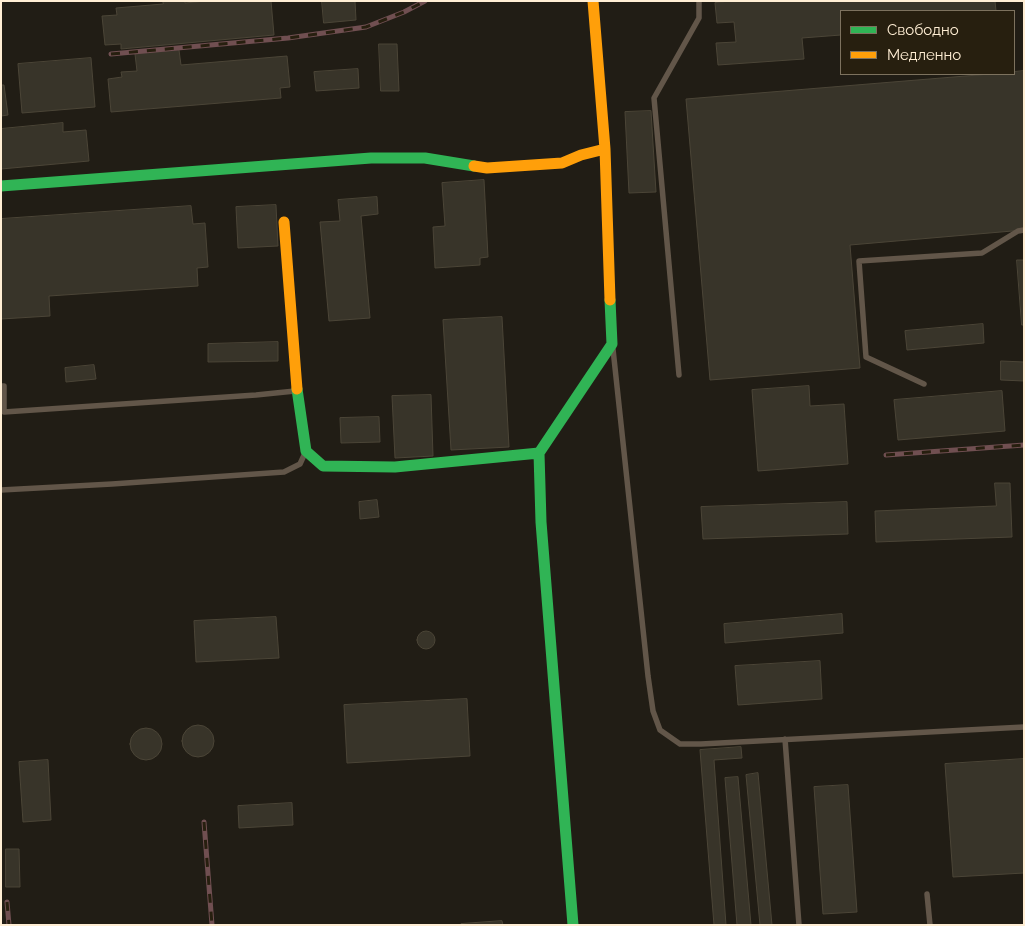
<!DOCTYPE html>
<html>
<head>
<meta charset="utf-8">
<style>
	body { margin:0 }
	#map { position:relative; width:1025px; height:926px; overflow:hidden; background:#211d15; font-family:Raleway,sans-serif }
	canvas { display:block }
	.frame { position:absolute; inset:0; border:2px solid #ffeed4; pointer-events:none }
	.legend { position:absolute; left:840px; top:10px; width:175px; height:65px; box-sizing:border-box; background:#271f0f; border:1px solid #7d725e; margin:0; padding:6px 9px; list-style:none; font-size:15px; color:#ffeed4 }
	.legend li { display:flex; align-items:center; gap:10px; height:25px }
	.legend b { width:25px; border:1px solid #7d725e }
</style>
</head>
<body>
<div id="map">
<canvas width="1025" height="926"></canvas>
<div class="frame"></div>
<ul class="legend">
<li><b style="height:6px;background:#30b455"></b>Свободно</li>
<li><b style="height:6px;background:#ff9f0a"></b>Медленно</li>
</ul>
</div>
<script>
const ctx = document.querySelector('canvas').getContext('2d');
ctx.lineJoin = 'round';
function fill(path, color) { ctx.fillStyle = color; ctx.fill(path, 'evenodd'); }
function trace(path, color, width, dash) { ctx.strokeStyle = color; ctx.lineWidth = width; ctx.lineCap = dash ? 'butt' : 'round'; ctx.setLineDash(dash || []); ctx.stroke(path); }
const building = new Path2D(`
	M163,1H185V3L206,1H271L274,35L121,49V44L105,45L102,16L117,15L116,8L163,4Z
	M322,1H355L356,20L324,23Z
	M730,1H995L996,11H841V35L802,38L804,59L718,65L716,43L736,42L734,22L717,23L715,3Z
	M379,44H397L399,91H381Z
	M179,50L181,65L287,56L290,87L280,88L281,98L111,112L108,79L122,77L121,72L137,71L135,54Z
	M91,58L95,107L22,113L18,64Z
	M358,69L359,88L316,91L314,72Z
	M1024,71V230L850,245L860,368L710,380L686,99L990,74H1014V72Z
	M1,85H4L8,115L1,116Z
	M651,111L656,192L629,193L625,112Z
	M63,123V132L86,130L89,161L1,169V129Z
	M484,180L488,257L480,258V265L435,268L433,227L445,226L442,183Z
	M377,197L378,214L361,216L370,318L329,321L320,222L340,221L338,200Z
	M276,205L278,246L238,248L236,207Z
	M191,206L193,224L205,223L208,267L197,268L198,286L49,296L50,316L1,319V219Z
	M1017,260H1024V325H1022Z
	M502,317L509,447L451,450L443,320Z
	M983,324L984,343L907,350L905,331Z
	M278,342V361L208,362V344Z
	M1001,361L1024,362V381L1001,380Z
	M94,365L96,379L66,382L65,368Z
	M809,386L810,406L844,404L848,464L758,471L752,390Z
	M1002,391L1005,431L898,440L894,400Z
	M431,395L433,456L395,458L392,396Z
	M379,417L380,442L341,443L340,418Z
	M995,483H1010L1012,537L876,542L875,511L996,506Z
	M377,500L379,517L360,519L359,502Z
	M847,502L848,534L703,539L701,507Z
	M842,614L843,633L725,643L724,624Z
	M276,617L279,658L196,662L194,621Z
	M417 640a9 9 0 1 1 18 0a9 9 0 1 1-18 0Z
	M820,661L822,699L738,705L735,666Z
	M467,699L470,756L347,763L344,705Z
	M182 741a16 16 0 1 1 32 0a16 16 0 1 1-32 0Z
	M130 744a16 16 0 1 1 32 0a16 16 0 1 1-32 0Z
	M741,747L742,758L714,760L726,925H714L700,750Z
	M1024,759V873L953,877L945,764Z
	M48,760L51,820L23,822L19,762Z
	M758,773L772,925H760L746,775Z
	M738,777L751,925H737L725,778Z
	M848,785L857,912L823,914L814,787Z
	M292,803L293,825L239,828L238,806Z
	M6,849H19L20,887H6Z
	M502,921L503,925H461V924Z`);
fill(building, '#383429');
trace(building, '#4b4537', 1);
trace(new Path2D(`
	M613,349L648,676L653,711L660,730L680,744H701L1024,727
	M679,375L654,98L699,18V1
	M924,384L866,357L859,261L982,253L1018,231L1024,230
	M1,386H4V412L256,395L295,391
	M1,490L112,484L284,472L300,464L305,453
	M785,739L799,925
	M927,894L930,925`), '#625649', 5.5);
trace(new Path2D(`
	M1,186L371,158H425L474,166
	M297,389L306,451L323,466L395,467L539,453
	M573,925L541,522L539,453L612,344L610,300`), '#30b455', 11);
trace(new Path2D(`
	M593,1L605,149L610,300
	M474,166L487,168L562,163L581,155L605,149
	M284,222L297,389`), '#ff9f0a', 11);
const rail = new Path2D(`
	M111,54L288,38L366,27L404,12L425,1
	M886,455L1024,445
	M204,822L212,925
	M7,902L9,925`);
trace(rail, '#704f51', 5);
trace(rail, '#271f0f', 3, [9]);
</script>
</body>
</html>
